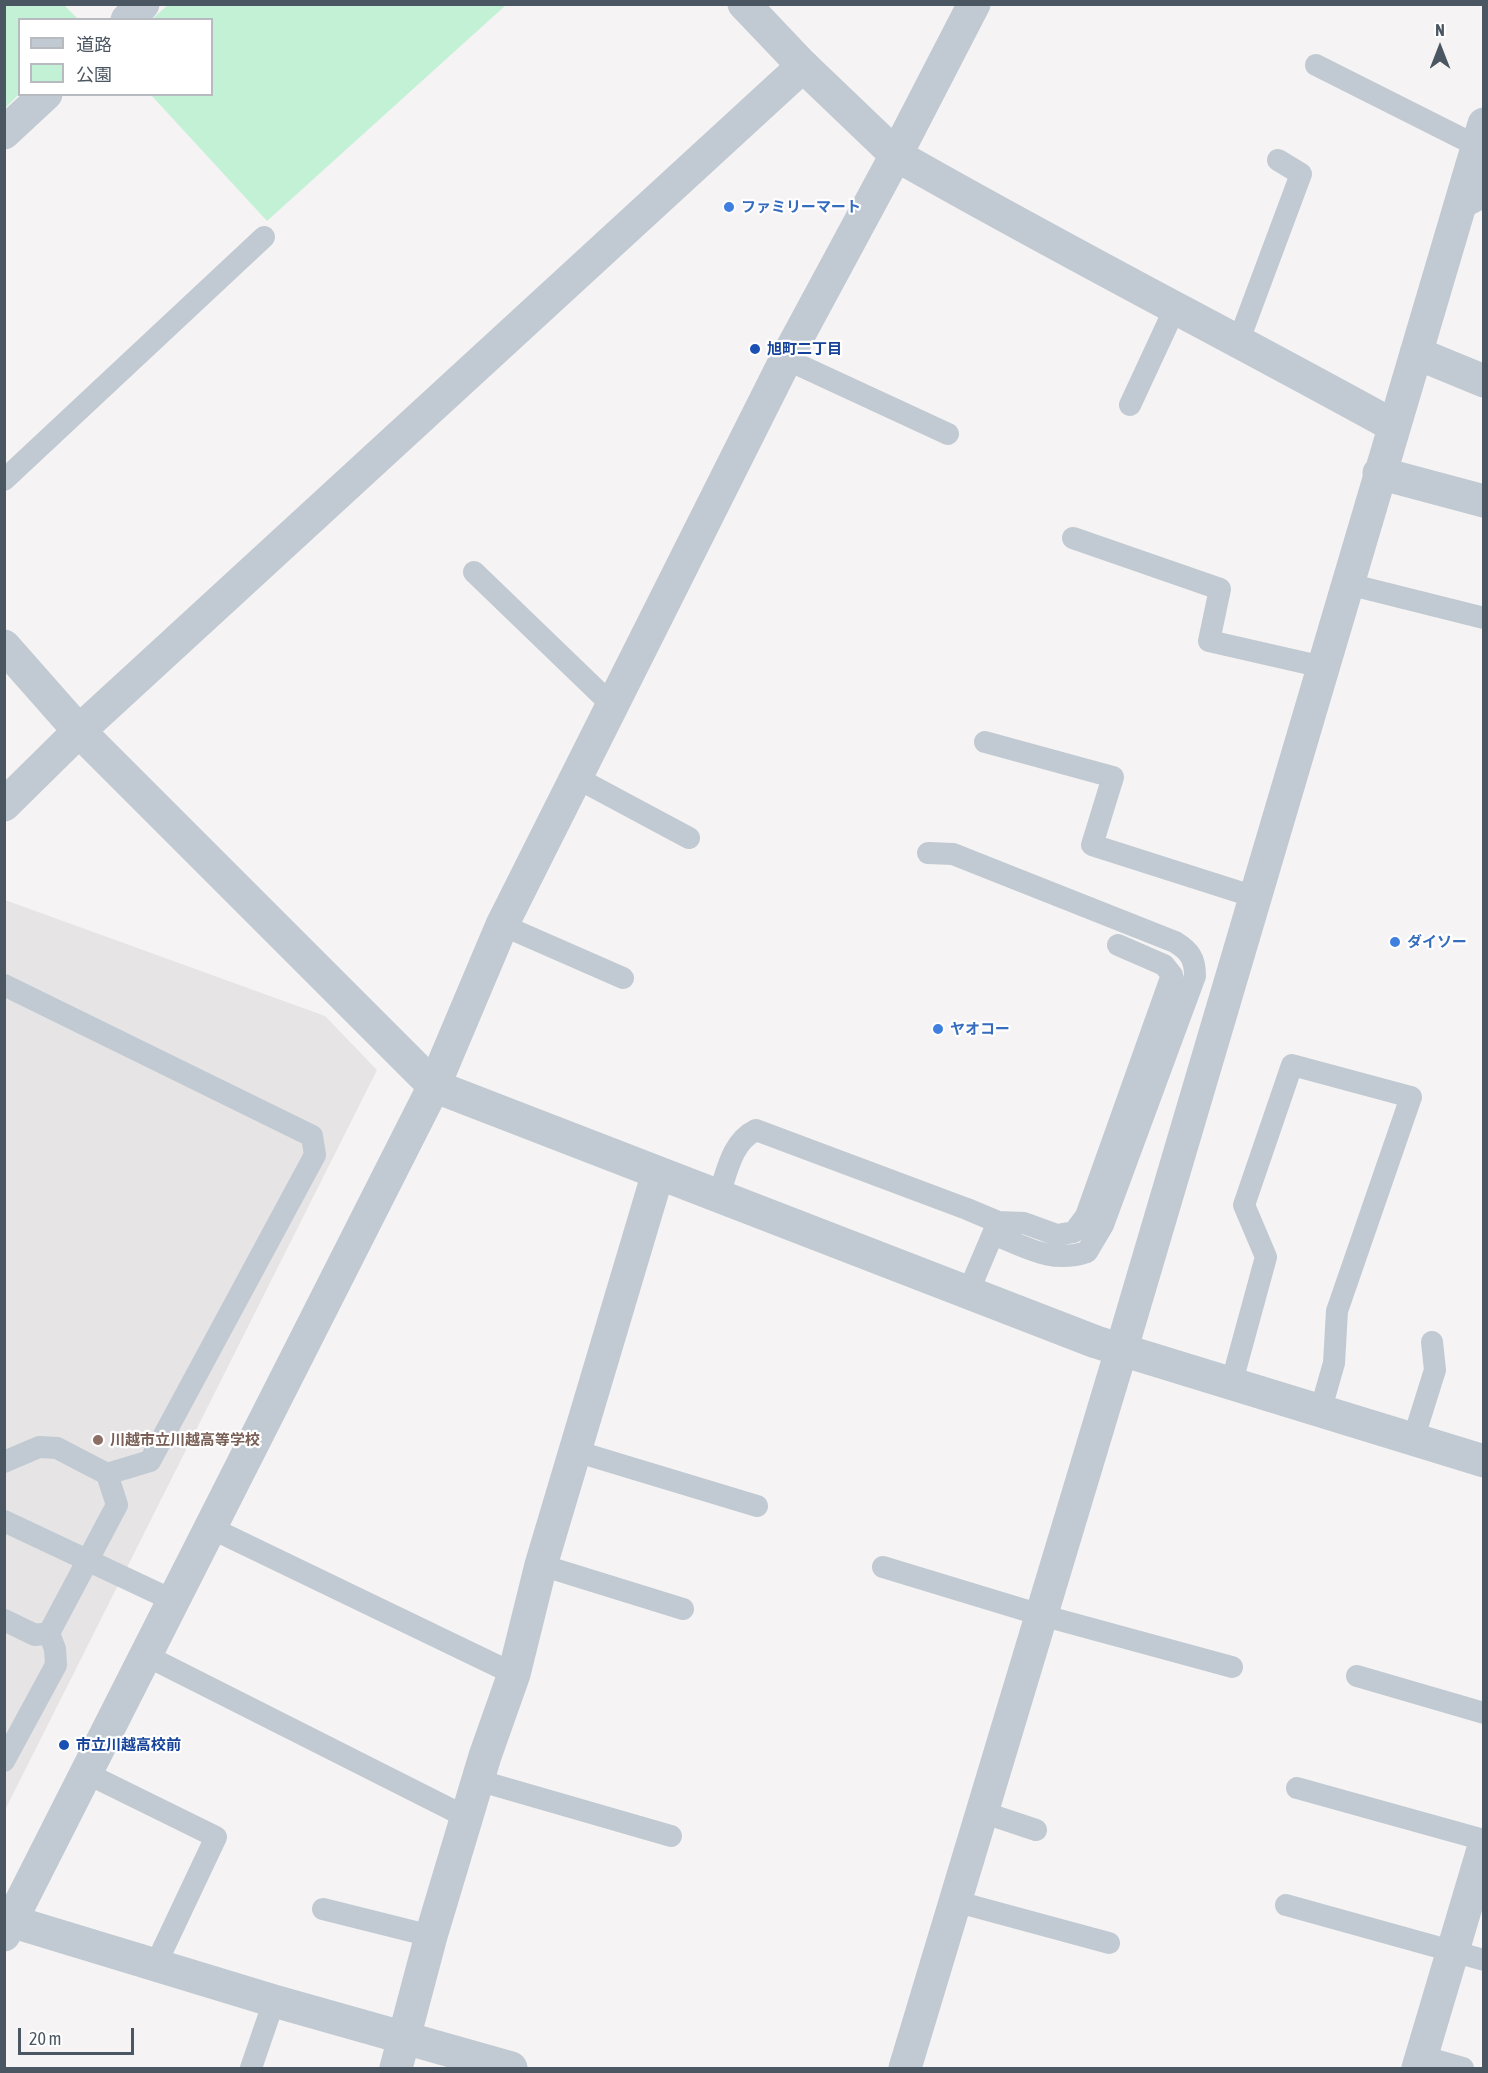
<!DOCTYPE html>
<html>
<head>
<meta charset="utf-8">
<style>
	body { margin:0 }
	#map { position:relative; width:1488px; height:2073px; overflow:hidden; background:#f5f3f3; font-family:"Asap Condensed","Noto Sans JP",sans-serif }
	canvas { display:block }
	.frame { position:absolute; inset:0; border:6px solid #4a5661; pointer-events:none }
	.legend { position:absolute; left:18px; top:18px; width:195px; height:78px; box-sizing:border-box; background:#fff; border:2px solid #b7bbc0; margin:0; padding:8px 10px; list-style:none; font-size:18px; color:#4a5661 }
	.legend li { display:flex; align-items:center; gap:12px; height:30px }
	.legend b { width:30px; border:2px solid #b7bbc0 }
	.north { position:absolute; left:1410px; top:18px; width:60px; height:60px; -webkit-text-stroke:4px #fff; paint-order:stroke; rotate:0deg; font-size:16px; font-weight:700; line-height:24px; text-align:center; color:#4a5661 }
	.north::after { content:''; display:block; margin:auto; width:21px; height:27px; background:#4a5661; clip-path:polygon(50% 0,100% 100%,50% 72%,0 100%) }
	.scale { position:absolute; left:18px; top:2028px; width:116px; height:27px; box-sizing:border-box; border:3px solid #4a5661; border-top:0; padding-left:8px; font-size:18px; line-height:21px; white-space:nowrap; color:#4a5661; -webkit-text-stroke:4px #fff; paint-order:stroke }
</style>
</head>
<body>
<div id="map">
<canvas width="1488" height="2073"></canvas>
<div class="frame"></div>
<ul class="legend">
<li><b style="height:8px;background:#c1cad2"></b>道路</li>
<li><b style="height:16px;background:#c3f1d5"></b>公園</li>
</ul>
<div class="north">N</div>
<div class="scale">20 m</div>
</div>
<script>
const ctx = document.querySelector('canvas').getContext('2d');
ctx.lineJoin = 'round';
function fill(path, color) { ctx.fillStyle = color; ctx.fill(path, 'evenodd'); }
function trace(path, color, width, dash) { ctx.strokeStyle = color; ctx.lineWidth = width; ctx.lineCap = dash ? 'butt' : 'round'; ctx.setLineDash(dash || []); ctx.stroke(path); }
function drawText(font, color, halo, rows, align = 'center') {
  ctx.font = font + ' "Asap Condensed","Noto Sans JP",sans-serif'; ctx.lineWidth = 4.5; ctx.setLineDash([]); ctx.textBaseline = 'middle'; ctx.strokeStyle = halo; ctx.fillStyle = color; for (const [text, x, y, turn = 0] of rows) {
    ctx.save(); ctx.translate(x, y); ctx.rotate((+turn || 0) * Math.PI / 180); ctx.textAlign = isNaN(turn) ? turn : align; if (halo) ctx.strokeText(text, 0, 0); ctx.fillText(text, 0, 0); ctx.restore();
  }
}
fill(new Path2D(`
	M5,900L325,1016L377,1070L5,1810Z`), '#e6e4e5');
fill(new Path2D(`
	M5,4L64,5L78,19L20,20L19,94L5,108Z
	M168,5V4L506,5L267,221L151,95L212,94V20L152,19Z`), '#c3f1d5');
trace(new Path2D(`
	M1316,65L1477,146
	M1458,210L1484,197
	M1239,340L1301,174L1278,160
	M786,359L948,434
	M1130,405L1175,308
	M4,480L264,237
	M1073,538L1220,589L1209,641L1323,667
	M474,572L614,707
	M1348,584L1484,618
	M985,742L1113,777L1092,845L1255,897
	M577,778L689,838
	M928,853L953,854L1175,942C1190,951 1195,959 1195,976L1103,1225L1087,1252C1051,1264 1026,1247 993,1234
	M502,925L623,978
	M4,985L312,1136L315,1155L150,1461L107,1474
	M718,1198C727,1173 731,1142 756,1130L967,1209L998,1222L967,1295
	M998,1222L1024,1223L1057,1235L1074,1232L1086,1216L1172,975L1164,965L1118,945
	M1231,1385L1266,1257L1244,1205L1292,1065L1411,1097L1337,1311L1334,1363L1320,1412
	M1413,1440L1435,1370L1432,1342
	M575,1451L757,1506
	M4,1462L39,1447L57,1448L107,1474L117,1505L49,1633L35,1635L4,1620
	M4,1521L172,1600
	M209,1527L514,1674
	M541,1565L683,1609
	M883,1567L1041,1615L1232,1667
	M145,1655L466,1817
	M1357,1676L1484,1713
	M4,1761L56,1665L55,1649L49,1633
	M86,1773L216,1837L155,1966
	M477,1780L671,1836
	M1297,1788L1484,1840
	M982,1812L1036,1830
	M954,1901L1109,1943
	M1286,1905L1484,1960
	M323,1909L431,1936
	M1421,2056L1463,2068
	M251,2068L274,2001`), '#c1cad2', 22);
trace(new Path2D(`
	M127,20L143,4
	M4,133L46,94
	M896,155C1060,249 1229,335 1394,426
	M1416,353L1484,381
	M1379,473L1484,501
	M4,646L79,731L434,1086
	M4,805L79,731L803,66
	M4,1919L274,2001L511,2068
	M396,2068L431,1936L485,1756L514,1674L541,1565L658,1173
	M905,2068L1121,1351L1484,124
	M1418,2068L1484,1846`), '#c1cad2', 33);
trace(new Path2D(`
	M744,4L803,66L896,155
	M434,1086L1096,1342L1484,1461
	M4,1935L434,1086L502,925L786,359L896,155L974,4`), '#c1cad2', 33);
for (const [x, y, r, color] of [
	[729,207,6,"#3f7fe0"],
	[755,349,6,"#1a4fb4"],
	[1395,942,6,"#3f7fe0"],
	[938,1029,6,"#3f7fe0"],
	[98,1440,6,"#8d6e63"],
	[64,1745,6,"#1a4fb4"]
]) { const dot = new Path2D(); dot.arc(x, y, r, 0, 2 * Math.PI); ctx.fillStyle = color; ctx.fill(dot); trace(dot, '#fff', 2); }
drawText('bold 15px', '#366cbe', '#fff', [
	["ファミリーマート",741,207],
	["ダイソー",1407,942],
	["ヤオコー",950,1029]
], 'left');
drawText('bold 15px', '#164399', '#fff', [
	["旭町二丁目",767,349],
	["市立川越高校前",76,1745]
], 'left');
drawText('bold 15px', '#785e54', '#fff', [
	["川越市立川越高等学校",110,1440]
], 'left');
</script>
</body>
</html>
